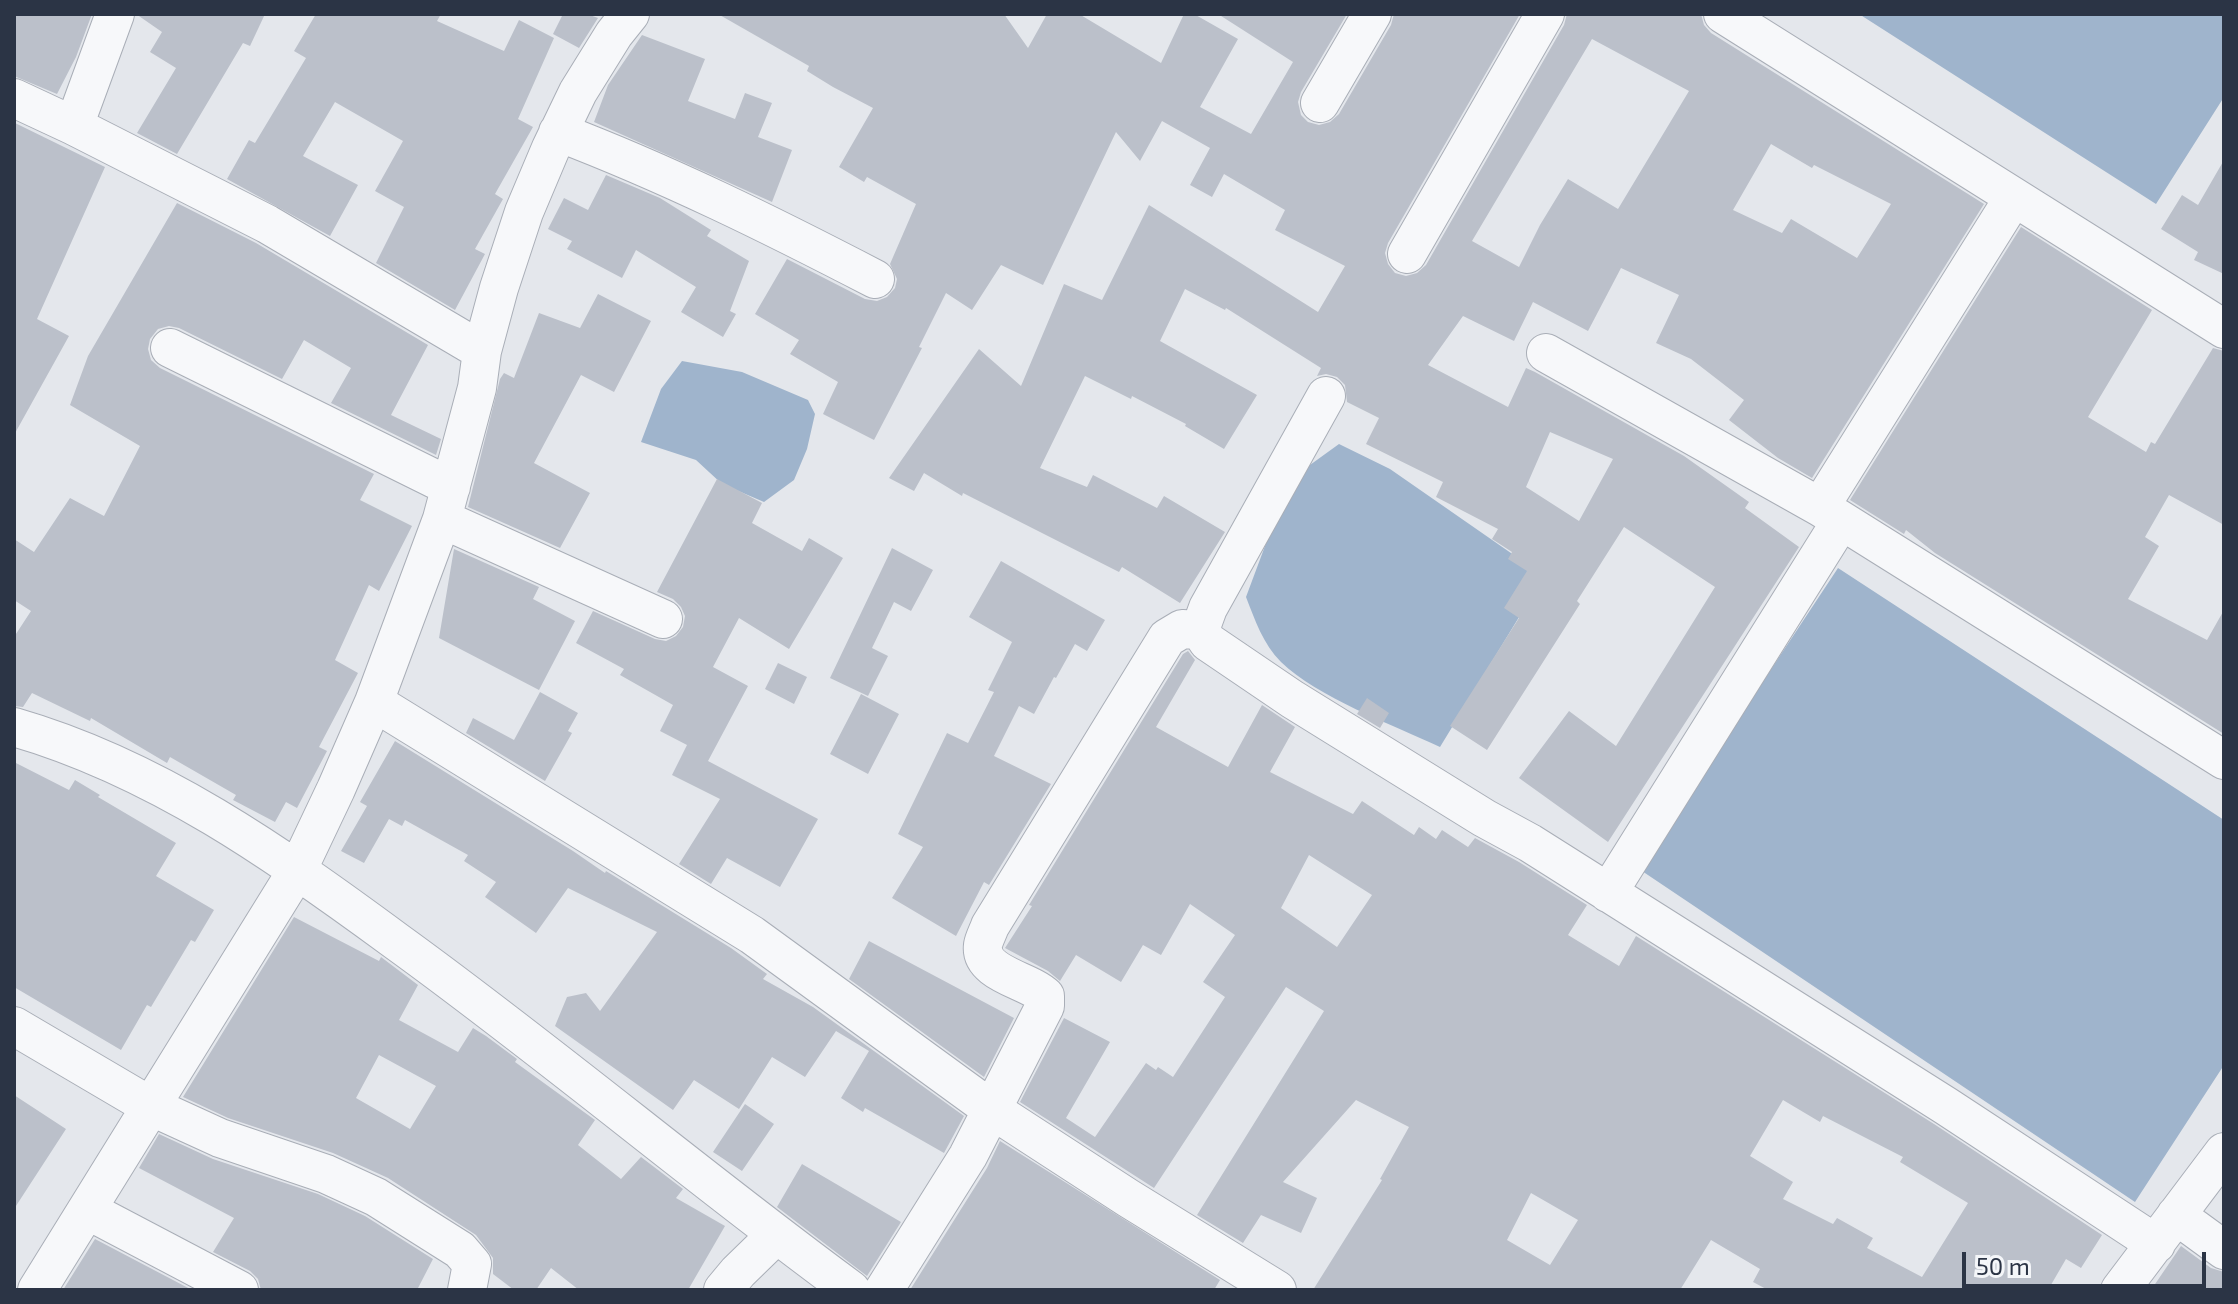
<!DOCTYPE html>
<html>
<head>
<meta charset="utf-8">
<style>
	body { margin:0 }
	#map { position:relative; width:2238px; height:1304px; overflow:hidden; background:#e4e7ec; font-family:"Exo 2",sans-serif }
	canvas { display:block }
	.frame { position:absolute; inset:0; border:16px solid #2b3445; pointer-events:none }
	.scale { position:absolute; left:1962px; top:1252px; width:244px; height:36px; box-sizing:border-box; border:4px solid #2b3445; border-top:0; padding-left:10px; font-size:24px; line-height:28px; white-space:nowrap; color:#2b3445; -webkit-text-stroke:6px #f4f6f9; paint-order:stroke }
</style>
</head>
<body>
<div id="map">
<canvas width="2238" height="1304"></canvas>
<div class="frame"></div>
<div class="scale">50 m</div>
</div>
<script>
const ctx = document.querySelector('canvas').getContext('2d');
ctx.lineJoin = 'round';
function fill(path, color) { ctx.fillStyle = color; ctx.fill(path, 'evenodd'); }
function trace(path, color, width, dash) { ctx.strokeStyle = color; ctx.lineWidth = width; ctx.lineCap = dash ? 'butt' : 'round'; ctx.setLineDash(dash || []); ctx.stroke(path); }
fill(new Path2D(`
	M1859,14H2224V97L2156,204Z
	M682,361L742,372L808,400L815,414L807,449L794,480L764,502L722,484L696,460L641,442L661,389Z
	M1339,444L1390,469L1544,576L1440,747C1393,725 1317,697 1281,662C1263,644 1255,620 1246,597L1268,538L1303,470Z
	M1838,568L2224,820V1065L2135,1202L1639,869Z`), '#9fb4cc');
fill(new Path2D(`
	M14,14H92L76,57L57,94L14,76Z
	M136,14H265L250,46L243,43L177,154L137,133L176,68L150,52L162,32Z
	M316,14H441L437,21L504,51L519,20L554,38L518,119L533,127L495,194L503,199L475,249L485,254L455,310L376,263L404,207L375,191L403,141L335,102L303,156L358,185L330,236L227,179L249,140L255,143L306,58L294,51Z
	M563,14H587L598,18L579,48L553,34Z
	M718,14H1004L1028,48L1047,14H1079L1161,63L1184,14H1194L1238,39L1200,107L1251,134L1293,62L1218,14H1347L1301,92L1298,102L1301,115L1308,122L1319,125L1330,122L1339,114L1391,25L1394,14H1520L1388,243L1385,253L1388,264L1395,273L1406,276L1417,273L1426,265L1564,25L1567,14H1701L1704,25L1711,33L1984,204L1812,478L1778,458L1729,420L1744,400L1691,359L1656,343L1679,295L1621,268L1588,331L1533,302L1514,341L1463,316L1428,365L1508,407L1526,368L1535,372L1684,456L1749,502L1745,508L1799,547L1608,842L1519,778L1569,711L1616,746L1715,587L1624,527L1577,601L1580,604L1487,750L1450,726L1519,618L1504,608L1527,571L1508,559L1512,552L1492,539L1498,529L1436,497L1443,482L1366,444L1379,418L1347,402L1345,385L1337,377L1326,374L1317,376L1321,368L1226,308L1225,310L1185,289L1160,341L1257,395L1224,449L1185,426L1186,424L1132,396L1131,399L1085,376L1040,468L1087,487L1093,475L1157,508L1164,496L1225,532L1180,603L1122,567L1119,572L963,493L962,496L924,473L914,491L889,478L979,349L1021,386L1064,284L1102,300L1149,205L1318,312L1345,266L1275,230L1285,210L1224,174L1212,197L1190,185L1210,148L1162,121L1140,161L1116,132L1043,285L1001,265L972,310L946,293L919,347L922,348L874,440L823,414L838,382L790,354L799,340L755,314L787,259L865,299L877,301L887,297L895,288L897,279L890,264L916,204L867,177L864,182L839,167L873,108L833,87L807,71L809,66ZM1592,39L1689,91L1618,209L1568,179L1540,225L1519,267L1472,241ZM1771,144L1812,168L1814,165L1891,204L1857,258L1791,219L1782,233L1733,210ZM1550,432L1613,459L1579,521L1526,487Z
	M642,35L705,59L688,101L735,119L745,93L772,103L758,137L792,150L772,202L594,122L608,85Z
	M15,123L105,167L37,319L69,336L14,435Z
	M2224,160V274L2194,260L2198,252L2161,229L2182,195L2198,205Z
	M606,175L660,198L711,230L707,236L749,261L730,311L736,314L723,337L681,312L696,287L636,250L622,278L567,249L572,241L548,229L564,198L588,210Z
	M177,203L256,243L428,345L391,415L441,439L436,455L331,403L351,368L304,340L282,379L179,328L169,326L158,329L150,339L148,349L151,360L160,368L374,474L360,500L412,526L379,591L369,585L335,660L358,673L319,747L327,751L297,808L286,802L275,822L233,800L236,795L170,757L167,763L91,718L90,721L32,693L23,707L14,706V637L31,611L14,600V539L34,552L70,498L104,516L140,446L70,405L88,356Z
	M2021,227L2152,310L2088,417L2146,452L2151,442L2155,444L2213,348L2224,351V525L2169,495L2145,537L2159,546L2128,599L2207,640L2224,610V734L1935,553L1906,530L1904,534L1850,500Z
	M598,294L651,321L614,392L581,375L534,463L590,493L560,548L468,507L500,379L504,373L514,378L539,313L580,328Z
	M717,479L762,503L752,523L802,551L809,538L843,558L789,649L739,618L713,667L748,686L708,761L818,819L780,887L727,858L711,884L679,864L720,799L672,775L687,745L660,731L673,705L620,675L624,669L576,643L593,611L655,639L666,641L676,636L683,627L685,616L681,607L673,599L657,592Z
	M892,548L933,570L911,611L894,602L872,648L888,656L868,696L830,678Z
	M454,549L539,587L533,599L575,621L539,690L439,638Z
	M1001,561L1105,620L1087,651L1075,644L1056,678L1054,677L1034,714L1019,706L994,756L1051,784L989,885L984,882L956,936L892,898L923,847L898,834L947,733L968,743L994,692L988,690L1012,642L969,617Z
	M1188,651L1195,660L1156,727L1228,767L1262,705L1295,727L1270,772L1353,814L1362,801L1414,835L1419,827L1436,839L1442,830L1468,847L1475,838L1519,862L1587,905L1568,935L1619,966L1636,936L1934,1124L2102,1235L2081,1268L2066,1259L2048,1290H1768L1753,1282L1760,1269L1711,1240L1680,1290H1313L1382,1180L1380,1179L1409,1127L1356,1100L1283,1182L1317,1198L1301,1233L1261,1215L1243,1243L1197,1215L1324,1011L1286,987L1154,1188L1020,1102L1064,1018L1110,1042L1066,1118L1095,1137L1146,1063L1156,1070L1158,1067L1173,1077L1225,997L1203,982L1235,935L1190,904L1161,955L1143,945L1121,982L1076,955L1060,981L1048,971L1005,948L1032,906L1029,905L1183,654ZM1309,855L1372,895L1337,947L1281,908ZM1783,1100L1820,1122L1823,1116L1903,1157L1900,1162L1968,1203L1922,1277L1867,1248L1873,1238L1837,1218L1833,1224L1783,1199L1793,1182L1750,1156ZM1531,1193L1578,1220L1550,1265L1507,1240Z
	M778,663L807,677L794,704L765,689Z
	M540,692L578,713L568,731L572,733L545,781L466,733L473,718L514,740Z
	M861,694L899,714L868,774L830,754Z
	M1367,698L1389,713L1380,728L1357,714Z
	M395,741L573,851L605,873L606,871L731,948L767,974L763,979L813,1007L964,1116L944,1153L865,1108L863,1112L841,1098L869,1051L836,1031L805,1077L772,1057L739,1109L694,1080L673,1110L555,1026L567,997L586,993L600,1011L657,932L568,888L536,933L485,897L496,882L464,861L468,855L405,820L402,826L389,819L364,863L341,851L367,806L360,802Z
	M14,762L69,790L75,780L100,795L98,797L176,843L156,876L214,910L195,942L191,940L151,1007L147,1005L121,1050L14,987Z
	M294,917L379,961L381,957L418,985L399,1020L458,1052L473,1028L486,1036L517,1059L515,1062L595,1120L578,1145L621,1179L641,1157L683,1189L676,1198L725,1226L688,1290H579L551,1268L536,1290H514L493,1274V1258L476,1235L388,1178L333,1153L228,1118L183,1097ZM379,1055L436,1086L410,1129L356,1098Z
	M869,941L1014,1018L984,1077L849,979Z
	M14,1095L66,1129L14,1209Z
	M745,1104L774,1124L742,1171L713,1152Z
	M159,1134L213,1159L318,1194L365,1216L433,1259L417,1290H261L258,1279L250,1271L213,1252L234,1218L139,1168Z
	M1000,1141L1220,1280L1214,1290H910L987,1168Z
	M802,1164L901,1222L867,1276L777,1207Z
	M95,1239L192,1290H63Z
	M2181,1246L2211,1268L2224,1272V1290H2151Z`), '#bbc0ca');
const minor = new Path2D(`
	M1723,14L2224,329
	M14,98L74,126L267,224L482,351
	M1320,103L1372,14
	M74,126L115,14
	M558,132C668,174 771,225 875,279
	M1407,254L1545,14
	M170,348L451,487
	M1546,353L1820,507L2224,760
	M1326,396L1208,608L1200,630L1208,642L1292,699L1484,818L1530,843L1946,1106L2156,1244
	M1820,507L2014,197
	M442,519L663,619
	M374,702L752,935L991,1109L1128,1198L1277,1290
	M14,727C156,768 278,854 396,941C551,1053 697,1177 851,1290
	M1608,893L1841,521
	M14,1026L150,1106L220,1138L326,1174L376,1197L460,1250L472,1264L467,1290
	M87,1210L239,1290
	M2176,1215L2224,1250
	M37,1290L298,869L336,789L374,702L442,519L477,388L482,351L499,288L524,212L551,148L578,92L614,34L630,14
	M723,1290L738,1272L776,1235
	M884,1290L968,1156L1045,1006V996C1029,980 979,974 983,945C984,939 988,932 990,926L1167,638L1182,629L1200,630
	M2120,1290L2224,1152`);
trace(minor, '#a9aeb7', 40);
trace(minor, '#f7f8fa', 38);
</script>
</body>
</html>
